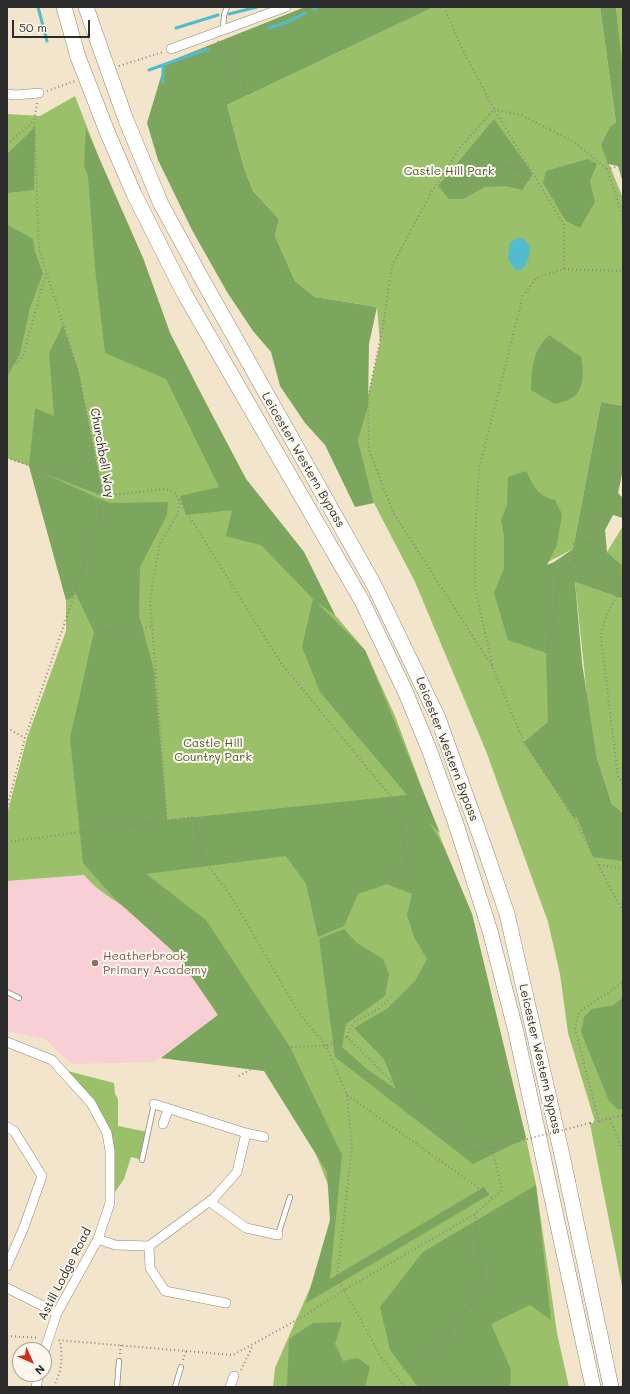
<!DOCTYPE html>
<html>
<head>
<meta charset="utf-8">
<style>
	body { margin:0 }
	#map { position:relative; width:630px; height:1394px; overflow:hidden; background:#f2e5cb; font-family:Mali,sans-serif }
	canvas { display:block }
	.frame { position:absolute; inset:0; border:8px solid #2b2b2b; pointer-events:none }
	.north { position:absolute; left:12px; top:1342px; width:40px; height:40px; box-sizing:border-box; background:#fbf7ec; border:1px solid #a8a59f; border-radius:50%; rotate:135deg; font-size:11px; font-weight:700; line-height:16px; text-align:center; color:#2b2b2b }
	.north::after { content:''; display:block; margin:auto; width:14px; height:18px; background:#c8321e; clip-path:polygon(50% 0,100% 100%,50% 72%,0 100%) }
	.scale { position:absolute; left:12px; top:20px; width:78px; height:18px; box-sizing:border-box; border:2px solid #2b2b2b; border-top:0; padding-left:5px; font-size:12px; line-height:14px; white-space:nowrap; color:#2b2b2b; -webkit-text-stroke:3px #fbf7ec; paint-order:stroke }
</style>
</head>
<body>
<div id="map">
<canvas width="630" height="1394"></canvas>
<div class="frame"></div>
<div class="north">N</div>
<div class="scale">50 m</div>
</div>
<script>
const ctx = document.querySelector('canvas').getContext('2d');
ctx.lineJoin = 'round';
function fill(path, color) { ctx.fillStyle = color; ctx.fill(path, 'evenodd'); }
function trace(path, color, width, dash) { ctx.strokeStyle = color; ctx.lineWidth = width; ctx.lineCap = dash ? 'butt' : 'round'; ctx.setLineDash(dash || []); ctx.stroke(path); }
function drawText(font, color, halo, rows, align = 'center') {
  ctx.font = font + ' Mali,sans-serif'; ctx.lineWidth = 4; ctx.setLineDash([]); ctx.textBaseline = 'middle'; ctx.strokeStyle = halo; ctx.fillStyle = color; for (const [text, x, y, turn = 0] of rows) {
    ctx.save(); ctx.translate(x, y); ctx.rotate((+turn || 0) * Math.PI / 180); ctx.textAlign = isNaN(turn) ? turn : align; if (halo) ctx.strokeText(text, 0, 0); ctx.fillText(text, 0, 0); ctx.restore();
  }
}
fill(new Path2D(`
	M84,875L110,898L143,920L172,948L218,1015L154,1062L72,1064L45,1039L7,1031V881Z`), '#f7cfd5');
fill(new Path2D(`
	M434,7H600L616,123L601,145L623,198V406L601,402L573,549L529,572L504,568L496,600L514,604L588,705L575,582L623,599V813L612,804L597,758L589,709L580,760L623,834V997L613,1005L592,1010L619,1110L623,1109V1291L590,1124L595,1122L568,1033L560,974L548,922L486,751L415,582L374,503L358,440L380,343L377,307L315,297L295,281L275,236L279,219L253,191L244,168L227,105Z
	M616,7H623V77Z
	M75,96L104,171L143,258L170,333L212,415L246,479L304,552L335,615L365,650L395,716L444,847L472,914L526,1138L536,1185L557,1333L569,1387H273L275,1368L317,1272L331,1233L333,1197L307,1132L266,1071L161,1058L218,1015C197,980 175,945 142,919C123,905 100,894 84,875L7,881V814L27,738L66,631V600L29,466L7,458V114L40,116Z
	M623,526V566L607,552Z
	M60,1069L114,1083L115,1094L118,1099V1126L148,1132L142,1160L131,1157L124,1179L111,1198L110,1151L95,1112Z`), '#9bc06a');
fill(new Path2D(`
	M305,7H434L227,105L244,168L253,191L279,219L275,236L295,281L315,297L377,307L369,344L368,406L358,440L374,503L355,507L325,445L305,423L280,386L271,352L253,331L227,292L192,230L158,160L147,123L165,63Z
	M600,7H616L623,71V183L618,166L608,164L601,145L610,127L616,123Z
	M494,119L533,174L522,190L506,186L485,187L463,199H449L438,186Z
	M35,127L34,190L7,193V154Z
	M86,128L143,258L170,333L197,386L246,479L304,552L335,615L316,602L365,650L440,833L429,822L444,847L472,914L526,1138L473,1164L335,1057L319,939L344,929L357,943L383,959L389,974L385,996L346,1024L342,1047L368,1070L396,1089L384,1059L354,1028L388,1008L415,981L427,959L414,937L407,915L412,894L387,884L358,894L344,926L318,937L306,884L286,856L146,874L206,920L290,1047L342,1155L330,1279L484,1187L489,1195L306,1303L330,1220L327,1172L264,1071L161,1058L218,1015L176,954L115,899L83,863L70,738L94,632L75,592L73,597L66,600L29,466L35,408L54,416L49,353L63,325L78,370L103,496L43,473L109,503L168,502L167,515L140,567L139,615L154,670L167,820L407,795L320,692L302,647L313,599L261,545L226,536L232,510L186,515L180,496L219,487L166,379L105,353L95,268L88,176L84,166Z
	M588,159L597,164L590,181L595,202L580,228L566,221L543,183L546,171Z
	M7,193L8,225L33,239L35,252L43,273L30,308L20,354L7,377Z
	M549,335L581,357C584,370 585,392 570,399C566,402 560,402 555,404L531,390C532,367 532,352 549,335Z
	M601,402L623,406V470L618,493L623,498V518L613,515L605,530L607,552L623,566V599L575,582L582,663L597,758L612,804L623,813V861L593,857L577,817L574,818L524,742L548,722L546,653L508,640L494,593L504,568V536L501,520L507,505L508,477L526,471C534,486 537,496 555,500L562,514L557,545L547,565L554,562L573,549Z
	M623,997V1109L619,1110L609,1101L581,1032L584,1017L592,1009L613,1005Z
	M536,1185L551,1320L530,1305L491,1324L511,1370L510,1387H418L390,1350L380,1307L423,1252Z
	M342,1322L335,1344L343,1361L358,1358L370,1367L365,1387H287L289,1339L313,1323Z`), '#7ca65e');
fill(new Path2D(`
	M518,238L524,239L530,246C529,257 529,268 517,271L508,260L510,242Z`), '#52bcce');
trace(new Path2D(`
	M38,7L47,41
	M314,9L317,7
	M229,14L257,7
	M176,28L218,15
	M269,28L287,22L305,13
	M163,65V82
	M149,70L208,49`), '#52bcce', 3);
const service = new Path2D(`
	M223,30L224,15L227,7
	M7,992L19,998
	M142,1160L154,1104
	M278,1235L290,1197
	M117,1387L119,1361
	M175,1387L181,1367`);
const minor = new Path2D(`
	M171,49L286,7
	M7,94L16,95L39,93
	M7,1042L52,1060L91,1103L107,1133L110,1151V1203L98,1239L57,1313L44,1352
	M163,1124L168,1110
	M7,1127L14,1131L42,1176L24,1227L7,1266
	M246,1133L264,1137
	M210,1202L246,1228L278,1235
	M98,1239L115,1245L149,1246L214,1198L237,1172L246,1133L154,1104
	M149,1246L150,1268L165,1291L226,1303
	M7,1288L57,1313
	M36,1387L39,1374
	M230,1387L234,1376`);
const trunk = new Path2D(`
	M64,7L78,57
	M86,7L102,53
	M126,120L161,204L203,281L374,585L438,718L486,852L507,914L562,1155L611,1387
	M108,134L134,194L184,293L362,601L405,691L429,749L456,824L490,931L516,1032L593,1387`);
trace(service, '#8e887b', 6);
trace(minor, '#8e887b', 10);
trace(trunk, '#8e887b', 16);
trace(new Path2D(`
	M444,7L459,42L494,109L564,225V269L536,278L523,296L479,469L475,537V588L493,668L524,742L574,818L623,912
	M218,41L250,94
	M119,66L163,52
	M47,91L75,81
	M7,144L34,121
	M623,165L607,169L620,208L623,223
	M446,193C483,164 485,158 532,174
	M564,269L623,271
	M7,355L17,364L23,356L46,273
	M7,458L59,475L103,496L164,489L174,492L179,499L178,513L160,543L150,599L167,820L194,817L203,859L231,896L299,1013L326,1046L347,1095L352,1147L337,1278L344,1290L304,1316L233,1355L57,1340
	M179,500L281,663L392,798L400,819L407,861L391,885
	M606,541L574,544L575,560L623,584
	M623,586C612,604 603,618 601,639L618,776L623,784
	M94,632L152,627
	M546,653L553,622L560,573L575,560
	M492,666L394,514L369,450L368,398L383,326L392,266L431,193L459,149L494,109L523,116L574,142L607,169
	M7,728L25,738
	M7,808L25,738L98,526L103,496L78,370L39,250L34,121L37,103
	M7,842L167,820
	M599,865L623,869
	M347,1037C353,1017 361,1020 376,1010C382,1007 388,1000 393,995
	M239,1076L290,1047L326,1046L347,1037L414,1104L471,1152L492,1148L502,1190L475,1214L344,1290L381,1357L405,1387
	M347,1095L493,1198
	M610,1119L623,1151
	M599,1122L575,1029L579,1012L623,982
	M590,1123L623,1115
	M7,1336L39,1338
	M120,1354L121,1345
	M183,1360L186,1351
	M403,1369L448,1341L451,1317L467,1310L483,1288L475,1214
	M241,1370L253,1345
	M54,1387C62,1368 63,1360 60,1340`), '#8e887b', 2, [1, 3]);
trace(service, '#fff', 4.5);
trace(minor, '#fff', 9);
trace(trunk, '#fff', 15);
const trunkBridge = new Path2D(`
	M102,53L126,120
	M78,57L108,134`);
trace(trunkBridge, '#8e887b', 16, []);
trace(new Path2D(`
	M492,1148L590,1123`), '#8e887b', 2, [1, 3]);
trace(trunkBridge, '#fff', 15);
for (const [x, y, r, color] of [
	[95,963,4,"#8d6e63"]
]) { const dot = new Path2D(); dot.arc(x, y, r, 0, 2 * Math.PI); ctx.fillStyle = color; ctx.fill(dot); trace(dot, '#fbf7ec', 1.5); }
drawText('12px', '#4d583e', '#fbf7ec', [
	["Castle Hill Park",449,171],
	["Castle Hill",213,743],
	["Country Park",213,757]
]);
drawText('12px', '#2b2b2b', '#fbf7ec', [
	["Churchbell Way",102,453,80],
	["Leicester Western Bypass",303,460,60],
	["Leicester Western Bypass",447,749,69],
	["Leicester Western Bypass",540,1059,77],
	["Astill Lodge Road",65,1274,-63]
]);
drawText('12px', '#785e54', '#fbf7ec', [
	["Heatherbrook",103,956],
	["Primary Academy",103,970]
], 'left');
</script>
</body>
</html>
